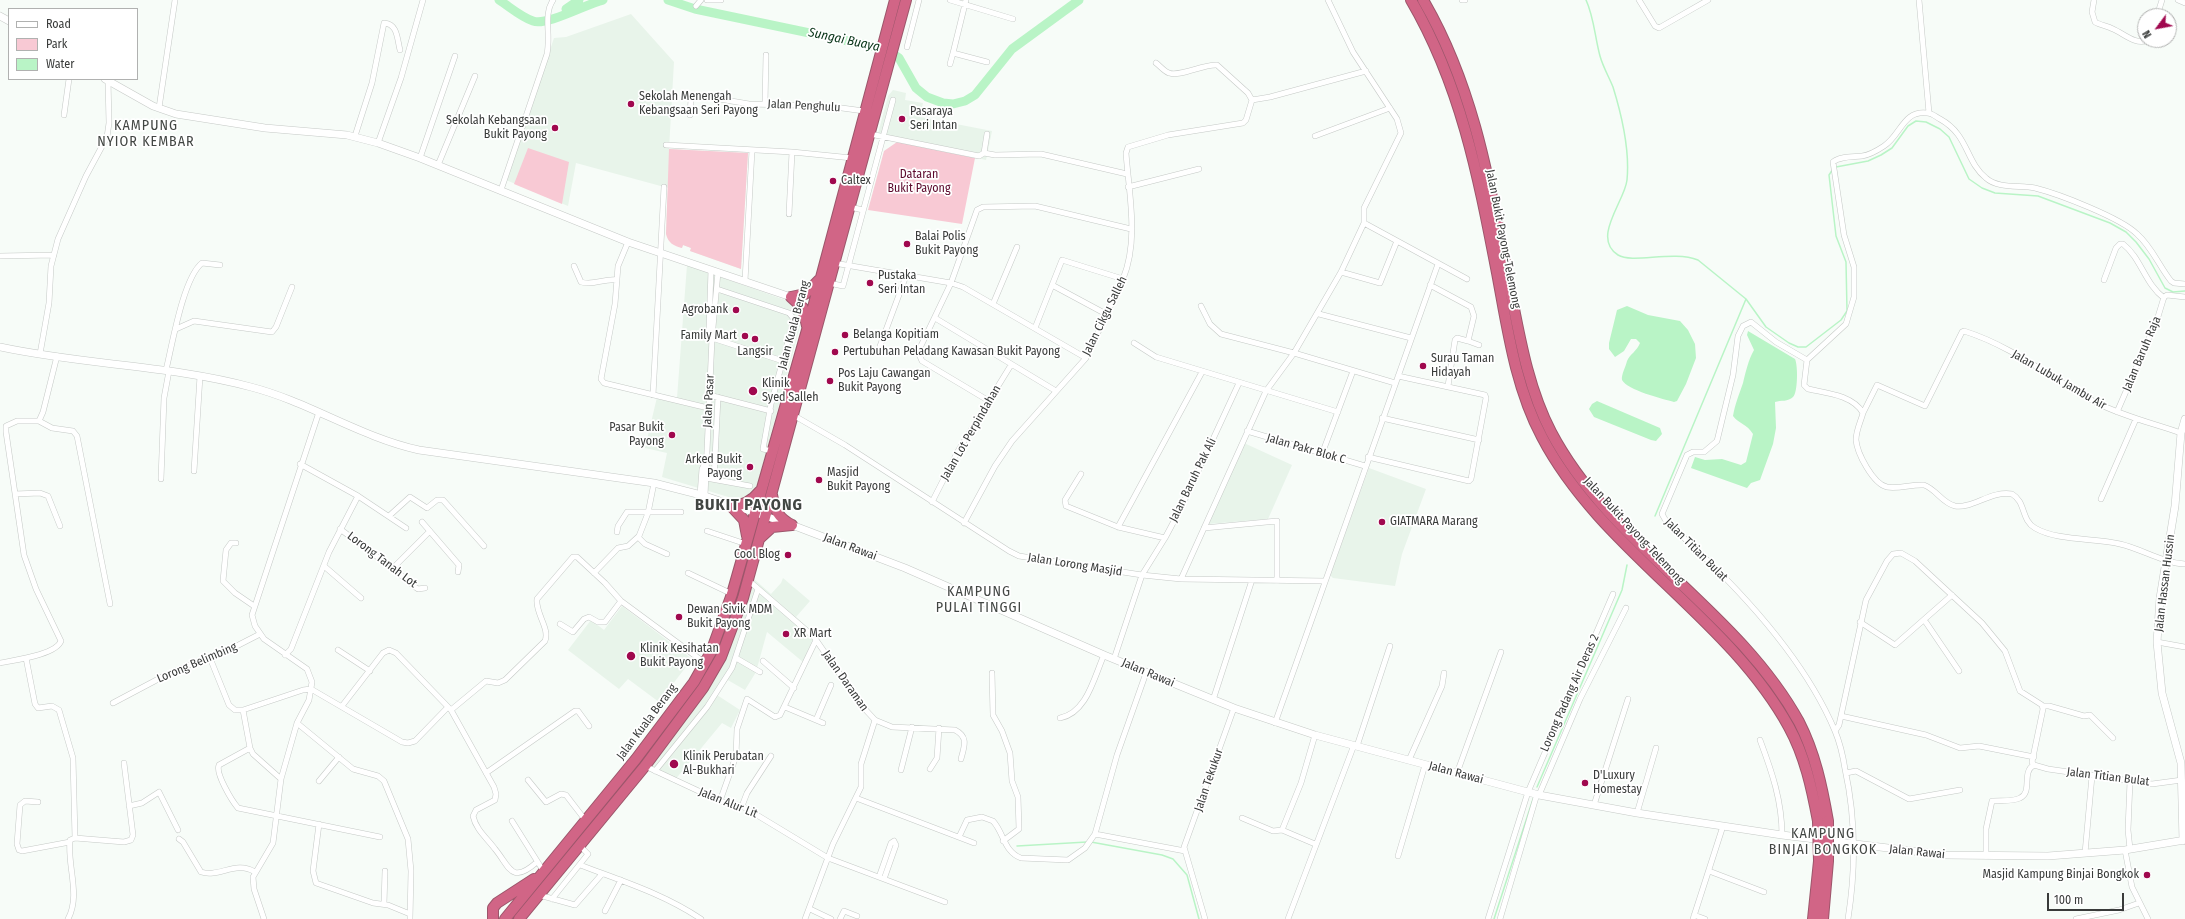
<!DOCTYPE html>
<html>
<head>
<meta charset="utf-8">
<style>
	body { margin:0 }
	#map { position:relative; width:2185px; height:919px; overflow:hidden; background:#f7fcf8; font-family:"Fira Sans Condensed",sans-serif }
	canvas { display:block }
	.legend { position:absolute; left:8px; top:8px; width:130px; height:72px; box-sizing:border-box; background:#fff; border:1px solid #b0b1b0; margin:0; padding:5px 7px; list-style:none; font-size:12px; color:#393b3a }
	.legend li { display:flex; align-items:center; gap:8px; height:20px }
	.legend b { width:20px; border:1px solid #b0b1b0 }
	.north { position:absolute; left:2137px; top:8px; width:40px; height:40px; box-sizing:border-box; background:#fff; border:1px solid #b0b1b0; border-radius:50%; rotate:238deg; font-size:11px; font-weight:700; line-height:16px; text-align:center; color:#393b3a }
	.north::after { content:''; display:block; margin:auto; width:14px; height:18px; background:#a0084e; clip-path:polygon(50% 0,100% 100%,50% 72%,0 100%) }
	.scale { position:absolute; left:2047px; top:893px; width:77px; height:18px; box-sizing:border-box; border:2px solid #393b3a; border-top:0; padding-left:5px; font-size:12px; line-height:14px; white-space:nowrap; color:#393b3a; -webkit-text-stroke:3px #fff; paint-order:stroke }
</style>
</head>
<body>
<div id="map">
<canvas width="2185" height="919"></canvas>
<ul class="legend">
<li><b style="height:5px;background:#fff"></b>Road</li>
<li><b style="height:11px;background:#f8c9d4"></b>Park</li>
<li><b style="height:11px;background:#b9f4c6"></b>Water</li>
</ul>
<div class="north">N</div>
<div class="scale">100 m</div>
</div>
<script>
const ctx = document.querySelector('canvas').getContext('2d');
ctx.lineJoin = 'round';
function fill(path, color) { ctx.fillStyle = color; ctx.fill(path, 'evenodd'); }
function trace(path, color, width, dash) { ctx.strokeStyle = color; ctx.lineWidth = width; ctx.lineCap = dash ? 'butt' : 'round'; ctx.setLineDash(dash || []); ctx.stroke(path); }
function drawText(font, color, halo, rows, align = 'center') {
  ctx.font = font + ' "Fira Sans Condensed",sans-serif'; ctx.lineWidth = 3.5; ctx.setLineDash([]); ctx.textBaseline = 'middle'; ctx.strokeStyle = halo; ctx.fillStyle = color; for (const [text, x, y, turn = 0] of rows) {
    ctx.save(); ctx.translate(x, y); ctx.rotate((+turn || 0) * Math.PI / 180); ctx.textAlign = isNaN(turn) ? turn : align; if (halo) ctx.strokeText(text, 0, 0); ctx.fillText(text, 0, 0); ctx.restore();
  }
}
fill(new Path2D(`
	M631,14L674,62L669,149L748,153L741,269L690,251L691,248L683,245L682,248L671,243L666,234L668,188L576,163L568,206L506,180L554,38L566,37Z
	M893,90L906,93L905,100L923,103L920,117L992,131L986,160L877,137L888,96Z
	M687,265L788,301L799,310L802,319L757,486L751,494L742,498L735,499L662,477L667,453L645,448L658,393L677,398Z
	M1244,443L1292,465L1268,519L1208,524Z
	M1369,468L1426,489L1402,554L1395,586L1333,578L1330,575Z
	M783,578L810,601L796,617L815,634L803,662L767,632L756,672L745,690L726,679L717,695L740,710L731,728L722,723L674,781L648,770L705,693L726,655L745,611L754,579L771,594L781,583Z
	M622,606L692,659L659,702L628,679L619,689L568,650L591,620L604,630Z`), '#e8f4ea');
fill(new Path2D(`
	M897,142L975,158L962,224L868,210L884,151Z
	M528,148L569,162L562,204L514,184Z
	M669,149L748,153L741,269L690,251L691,248L683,245L682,248C674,246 668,243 666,234Z`), '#f8c9d4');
fill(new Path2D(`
	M1627,306L1648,315L1680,321L1688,330L1695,344L1696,358L1686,384L1677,401L1674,402C1663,399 1627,390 1622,380C1621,375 1626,366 1627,361C1630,354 1637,351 1640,343L1636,339H1631L1624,351L1615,357L1609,349V343L1617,310Z
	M1748,331L1795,359C1798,365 1798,393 1793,397C1788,402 1781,400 1775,402L1776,428L1773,444L1760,480L1751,483L1747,488L1691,468L1695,457L1705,460L1722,459L1741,465L1746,462L1753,434C1747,424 1739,424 1733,416C1735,404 1739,395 1743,383C1746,371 1748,361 1754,350L1747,335Z
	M1597,401L1660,428L1662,434L1656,441L1651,440L1594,417L1589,409L1592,404Z`), '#b9f4c6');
trace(new Path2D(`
	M1586,0C1594,17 1595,38 1600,56C1603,67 1609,77 1613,87C1622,116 1630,149 1627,180C1625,201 1591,238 1618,255C1633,264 1673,250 1698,260L1746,299L1766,327L1789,343L1798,347H1806L1841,320L1847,311L1846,262L1836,236L1829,175L1833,169
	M1836,167L1868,161L1881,155L1892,148L1908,126L1916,121L1926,122L1940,129L1949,137L1969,179L1982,188L1995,193L2038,196L2110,223L2126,232L2136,242L2149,259L2165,288L2173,292L2185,291
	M1655,516L1746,299
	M1537,787L1622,590L1627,565
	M1091,842L1162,855L1173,859L1187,875L1199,919
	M1017,846L1087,842
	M1494,919L1533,799`), '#b9f4c6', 1.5);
trace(new Path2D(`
	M499,0C510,7 521,17 533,21C547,26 586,4 603,0
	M668,0L695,9L886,49L899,58L916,88L927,97L943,103L953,104L965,101L975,95L1012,49L1079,0
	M566,9L579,0`), '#b9f4c6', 9);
const street = new Path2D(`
	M707,0H721
	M950,0L1013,19
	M966,0L953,53L987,62
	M1462,0H1465
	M1639,0L1655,26L1659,28L1708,0
	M1919,0L1929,113
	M2094,0L2092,12L2095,22C2100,25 2107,26 2113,29C2123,33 2136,46 2148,40
	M2178,0L2185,3
	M696,6L701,0
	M2157,16L2162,0
	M907,47L919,0
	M1156,63C1160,66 1165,72 1169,73C1181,77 1203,64 1217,65L1248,93L1252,100
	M950,64L953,53
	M765,104L766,55
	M159,108L175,0
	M64,115L69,79
	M690,115L691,99L696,95L749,104L827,106L864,111
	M870,134L979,156L984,153L987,134
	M355,136L372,83L384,23C398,24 397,39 400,50
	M1315,136L1390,108
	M378,143L401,78L423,0
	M666,145L792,152L852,158
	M984,153L995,155L1041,154L1127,174
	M420,158L455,56
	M438,165L475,76
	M1128,187L1199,169
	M501,190L547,54C551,34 543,15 553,0
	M850,207L863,210
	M789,214L792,152
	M1364,223L1467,279
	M628,242L618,266L615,304L601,379L604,383L708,408
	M0,256L54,255
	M834,263L951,283L963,287L1086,358
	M574,266L581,282C594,286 604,278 617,280
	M711,270L709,330L712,338
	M1341,272L1380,283L1397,241
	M2104,280L2116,248L2120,244H2123C2141,258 2145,284 2164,298
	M745,281L752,150
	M829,283L843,286L893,100
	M2185,284L2174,283L2171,281C2159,266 2152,247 2137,234C2121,218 2059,194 2035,188C2020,185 1998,189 1986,178C1965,161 1969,135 1940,119C1936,117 1932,113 1927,113C1903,110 1901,135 1884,146C1878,150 1870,155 1862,156C1853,157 1840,156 1833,162L1844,235L1854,267V297L1846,324L1807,360L1804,385L1808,389C1826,393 1853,395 1863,413C1861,421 1856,430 1856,440C1857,453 1873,484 1887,487C1899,489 1912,484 1924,485C1936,489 1942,503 1955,506C1972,509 1992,490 2012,494C2026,502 2021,520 2035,528C2057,541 2095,538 2120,544C2142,549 2163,563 2185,564
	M1052,285L1106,314
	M1430,285L1471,307L1474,316L1468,341L1457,338L1455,340L1448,386
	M717,289L789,313L794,319L771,404L763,449L772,451
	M993,304L1017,247
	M1201,306L1210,324L1221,334L1294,353L1395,383
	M1319,314L1411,338
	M935,318L1056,391
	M1035,328L1062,260L1123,279
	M176,329L194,321L272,332L276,327L292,287
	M712,338L783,361
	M1468,341L1479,345
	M1134,343L1156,357L1338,412
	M880,346L906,276
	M40,354L49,303L51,266L58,239L86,176L107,137L109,123L108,80
	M1807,360L1776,342L1751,322L1743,326L1738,336L1733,375L1717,441L1704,452H1693L1687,455L1662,514L1666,521C1678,533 1691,544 1703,556C1753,604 1808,667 1835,731C1840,743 1843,756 1845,769C1856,819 1856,868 1848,919
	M166,370C172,346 183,278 202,263L220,265
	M653,395L664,187
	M709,395L771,411
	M989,401L922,361L918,352L951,283L977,210L983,207L1035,206L1131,229
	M2117,412L2157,320L2164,297L2167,295L2185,297
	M1863,413L1877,385L1925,406L1962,332L1964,331C2012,346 2051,378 2095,402C2122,416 2152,423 2181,433
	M793,415L845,445L1009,551L1019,556L1142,575L1181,579L1325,581
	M1382,418L1479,440
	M39,421L52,428L73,431L77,436L110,604
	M1247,431L1365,466
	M1322,454L1353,371
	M1368,457L1469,481L1471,479L1486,398L1485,395L1398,376
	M300,464L358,496L406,528
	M194,471L200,376
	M1081,474L1065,500L1066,506L1118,527L1165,538
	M706,478L750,486
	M161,479L164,398L169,371
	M714,479L718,397
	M15,494L40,493L48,496L60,526
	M700,495L702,469L705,463
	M705,496L712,338L718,272
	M2101,499L2136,419
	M932,502L958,451L1011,365
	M389,516L410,497L427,508L437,500H443L484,546
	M422,522L459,565L458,572
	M964,523L995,466L1012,441L1086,358L1123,279C1139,240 1129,194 1126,153L1128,147L1168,135L1243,123L1246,120L1252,100L1270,97L1366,71
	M1118,527L1202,372
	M1204,528L1277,521V581
	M340,529L391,567L415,587L418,589L425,588
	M707,531L746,544
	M617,532L618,526L627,512H681
	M638,537L645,544L667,554
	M236,543H231L226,550L223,581L235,593L254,606
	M324,566L361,598
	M393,568L430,531
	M594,573L618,548L628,546L639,536L648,513L654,483
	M688,573L732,594
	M1181,579L1266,391L1294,353L1341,272L1364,223V208L1401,133L1397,119L1353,52L1328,0
	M748,580L814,637L862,706L875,720L892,727L955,730C969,737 964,747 961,759
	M1925,621L1959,671
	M1860,622L1895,645L1952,595
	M560,624L573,632L584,619L589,617L598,622H605L621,601
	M2157,642L2185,647
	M338,650L370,671
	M285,655L291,649L329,552L358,496
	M26,658L35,704L38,708L52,706L59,710L73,758L75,838
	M210,658L229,705L235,710H243L303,690L311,689L402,742L408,743L415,741L448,707
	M736,658L760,672
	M1114,659L1142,575L1165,538L1181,508L1239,383
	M763,661L794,688
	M0,663C14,660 56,655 61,641L36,589L24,555L6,432V426L17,421H39L43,412L57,356
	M992,673L993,715L1002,731L1010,753L1012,781L1018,797L1019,829L1003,841
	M1213,700L1252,580
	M113,703L164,676L196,662L219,655L260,634
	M342,706L383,653L389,650L396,653L451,710L494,787L496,794L495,800L476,810L473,816C476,830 487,838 495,849C510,867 511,885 537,862
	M2043,706H2049L2084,716L2090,715L2113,738
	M785,707L823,723
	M243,710L250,748L253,754L281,779
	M451,710L486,681L498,683L505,680L545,641C550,628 535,613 537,599L573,557H577L605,583L621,601L705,663
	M1841,716L1926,735L1960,748L1979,746L2034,757
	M1060,718C1087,713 1094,677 1104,655
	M816,720L831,685
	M297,723L353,769L378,776L384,781L408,839L411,871L410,919
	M1275,723L1438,264
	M1835,731L1839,725L1866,600L1887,561L1893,554L1901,553L1915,561L1982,623L2005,651L2020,691L2042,705L2043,709L2032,762L2034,765
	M1760,740C1772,772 1782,801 1782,835
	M1357,746L1390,646
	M250,748L219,765C215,773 232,801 238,808L380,837
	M1409,760L1442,686L1444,673
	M2034,765L2048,769L2152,784L2182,780
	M645,766L720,801L742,806L828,858L945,902
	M930,769L937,758L939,728
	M901,770L912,727
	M655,771L707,707L732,668L758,589
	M486,773L575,711H578L589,726
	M1457,773L1501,652
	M1846,773L1856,771L1909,799L1960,790
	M528,780L546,802L561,794L566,795L586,821
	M319,781L339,757
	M1539,795L1580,699L1626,608
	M856,798L974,843
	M720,801L736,756L737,729L747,699L775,717L780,715L816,640
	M38,802L25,801L20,805L17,844L19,850L22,851L70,842
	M1594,805L1628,699
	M129,806L142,803L159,792L178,830
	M742,806L747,793L771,756
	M1637,813L1656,748
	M1242,818L1273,831L1282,830L1301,783L1315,735
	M512,821L544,872
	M319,824L313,871L316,883L373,903L388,905L410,914
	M1282,830L1315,844
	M1095,834L1185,851
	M959,837L967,820L982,817L993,821C1004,833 1004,852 1021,858L1068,860L1085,848L1095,834L1117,755L1146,673
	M179,839L183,842L201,872C219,878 236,860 255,872
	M2130,849L2128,830L2130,781
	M2125,850L2132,887L2148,919
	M2085,853L2092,776
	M1398,856L1425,765
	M1986,856V829L1992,801C2000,800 2013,802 2020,798C2033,792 2021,772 2034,765
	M580,865C622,881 664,894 701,919
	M1709,871L1764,892
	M879,877L891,843L894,841L896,845L884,879
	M539,895L575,905L602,874
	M552,899L588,854L580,846
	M384,904L385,871
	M810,909L831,919
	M605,911L621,880
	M1694,915L1705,919
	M68,919C81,895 67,866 70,840L75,838L124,842L131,840L133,835L124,763
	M264,919L254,889L253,877L273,843L281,779L297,723L309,700L312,682L307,669L264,639L255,626L252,615L319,412
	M805,919L833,844L861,787V764L875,720
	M840,919L844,911L857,916
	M1205,919L1184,847L1234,708
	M1288,919L1354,745
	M1488,919L1528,792L1613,594
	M1500,919L1537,794
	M1693,919L1723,826
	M2076,919L2119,910L2139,903`);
const secondary = new Path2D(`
	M0,16L9,21
	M105,79L153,106L176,114L265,128L347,135L378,143L420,158L628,242L791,297
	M0,347C83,365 169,365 251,387C309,402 360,437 419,450L654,483L705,496L792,525L905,568L1104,655L1234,708L1315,735L1539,795L1637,813L1782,835L1945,855L2048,856L2125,850L2185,840
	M2183,841L2181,763L2162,693L2157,642L2160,598L2175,506L2181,433L2185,419`);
const highway = new Path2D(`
	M1411,0C1462,87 1479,180 1498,278C1508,332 1516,388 1542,437C1601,550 1728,616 1789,727C1805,756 1812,789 1818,821
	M1423,0C1474,87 1490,185 1509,283C1519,333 1527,386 1551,432C1611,546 1737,609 1799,722C1815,753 1822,787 1828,821
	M791,297L803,308L807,326
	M791,297L805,294L819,280
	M772,495C775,510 778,518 792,525
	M731,506L744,520L747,536
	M731,506C743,506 752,501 760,491
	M760,538L772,527L792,525
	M493,919V908L497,903L534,879
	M505,919L636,759L694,682L711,652L732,594L807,330L895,0
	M519,919L645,766L703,688L721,657L743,598L906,0
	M1813,919L1819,861
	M1823,919L1828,861`);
trace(street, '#c5c9c6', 6);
trace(secondary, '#c5c9c6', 8);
trace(highway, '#9c566b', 12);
trace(street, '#fff', 5);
trace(secondary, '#fff', 7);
trace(highway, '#d16586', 10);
const highwayBridge = new Path2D(`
	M1818,821L1819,861
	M1828,821V861`);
trace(highwayBridge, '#9c566b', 12, []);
trace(highwayBridge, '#d16586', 10);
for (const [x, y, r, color] of [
	[631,104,4,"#a0084e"],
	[902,119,4,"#a0084e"],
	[555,128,4,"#a0084e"],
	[833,181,4,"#a0084e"],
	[907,244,4,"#a0084e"],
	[870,283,4,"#a0084e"],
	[736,310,4,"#a0084e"],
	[845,335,4,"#a0084e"],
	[745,336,4,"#a0084e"],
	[755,339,4,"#a0084e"],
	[835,352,4,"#a0084e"],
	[1423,366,4,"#a0084e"],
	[830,381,4,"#a0084e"],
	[753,391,5,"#a0084e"],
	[672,435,4,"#a0084e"],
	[750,467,4,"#a0084e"],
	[819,480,4,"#a0084e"],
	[1382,522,4,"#a0084e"],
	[788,555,4,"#a0084e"],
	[679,617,4,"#a0084e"],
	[786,634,4,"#a0084e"],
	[631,656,5,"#a0084e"],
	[674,764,5,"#a0084e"],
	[1585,783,4,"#a0084e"],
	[2147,875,4,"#a0084e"]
]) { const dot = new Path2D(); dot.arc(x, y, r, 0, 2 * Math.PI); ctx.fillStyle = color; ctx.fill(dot); trace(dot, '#fff', 1.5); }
drawText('12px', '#393b3a', '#fff', [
	["Sekolah Menengah",639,97],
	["Kebangsaan Seri Payong",639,111],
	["Pasaraya",910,112],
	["Seri Intan",910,126],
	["Sekolah Kebangsaan",547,121,"right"],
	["Bukit Payong",547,135,"right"],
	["Caltex",841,181],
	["Balai Polis",915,237],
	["Bukit Payong",915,251],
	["Pustaka",878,276],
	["Seri Intan",878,290],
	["Agrobank",728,310,"right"],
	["Belanga Kopitiam",853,335],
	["Family Mart",737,336,"right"],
	["Langsir",755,352,"center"],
	["Pertubuhan Peladang Kawasan Bukit Payong",843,352],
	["Surau Taman",1431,359],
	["Hidayah",1431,373],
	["Pos Laju Cawangan",838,374],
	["Bukit Payong",838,388],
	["Klinik",762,384],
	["Syed Salleh",762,398],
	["Pasar Bukit",664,428,"right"],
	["Payong",664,442,"right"],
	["Arked Bukit",742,460,"right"],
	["Payong",742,474,"right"],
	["Masjid",827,473],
	["Bukit Payong",827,487],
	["GIATMARA Marang",1390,522],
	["Cool Blog",780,555,"right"],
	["Dewan Sivik MDM",687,610],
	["Bukit Payong",687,624],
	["XR Mart",794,634],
	["Klinik Kesihatan",640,649],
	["Bukit Payong",640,663],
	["Klinik Perubatan",683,757],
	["Al-Bukhari",683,771],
	["D'Luxury",1593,776],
	["Homestay",1593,790],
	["Masjid Kampung Binjai Bongkok",2139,875,"right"]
], 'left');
drawText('12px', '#393b3a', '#fff', [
	["Jalan Penghulu",804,106,3],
	["Jalan Bukit Payong-Telemong",1503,239,79],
	["Jalan Cikgu Salleh",1105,316,-64],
	["Jalan Kuala Berang",794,325,-75],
	["Jalan Baruh Raja",2142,354,-67],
	["Jalan Lubuk Jambu Air",2059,380,30],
	["Jalan Pasar",709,401,-87],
	["Jalan Lot Perpindahan",971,433,-60],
	["Jalan Pakr Blok C",1306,449,16],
	["Jalan Baruh Pak Ali",1193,480,-64],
	["Jalan Bukit Payong-Telemong",1634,531,47],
	["Jalan Rawai",850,547,21],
	["Jalan Titian Bulat",1696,550,45],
	["Lorong Tanah Lot",382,560,37],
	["Jalan Lorong Masjid",1075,565,9],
	["Jalan Hassan Hussin",2165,583,-83],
	["Lorong Belimbing",197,663,-23],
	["Jalan Rawai",1148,673,23],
	["Jalan Daraman",845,681,55],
	["Lorong Padang Air Deras 2",1570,693,-66],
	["Jalan Kuala Berang",647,722,-53],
	["Jalan Rawai",1456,773,15],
	["Jalan Titian Bulat",2108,777,7],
	["Jalan Tekukur",1209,780,-71],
	["Jalan Alur Lit",728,803,22],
	["Jalan Rawai",1917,852,6]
]);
drawText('12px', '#5c092c', '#fff', [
	["Dataran",919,175],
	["Bukit Payong",919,189]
]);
drawText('italic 13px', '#063316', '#fff', [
	["Sungai Buaya",844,40,12]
]);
ctx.letterSpacing = '1px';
drawText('14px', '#424643', '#fff', [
	["KAMPUNG",146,126],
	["NYIOR KEMBAR",146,142],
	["KAMPUNG",979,592],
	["PULAI TINGGI",979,608],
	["KAMPUNG",1823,834],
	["BINJAI BONGKOK",1823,850]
]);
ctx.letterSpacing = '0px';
ctx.letterSpacing = '1px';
drawText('bold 16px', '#424643', '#fff', [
	["BUKIT PAYONG",749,506]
]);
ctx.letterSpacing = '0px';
</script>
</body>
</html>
